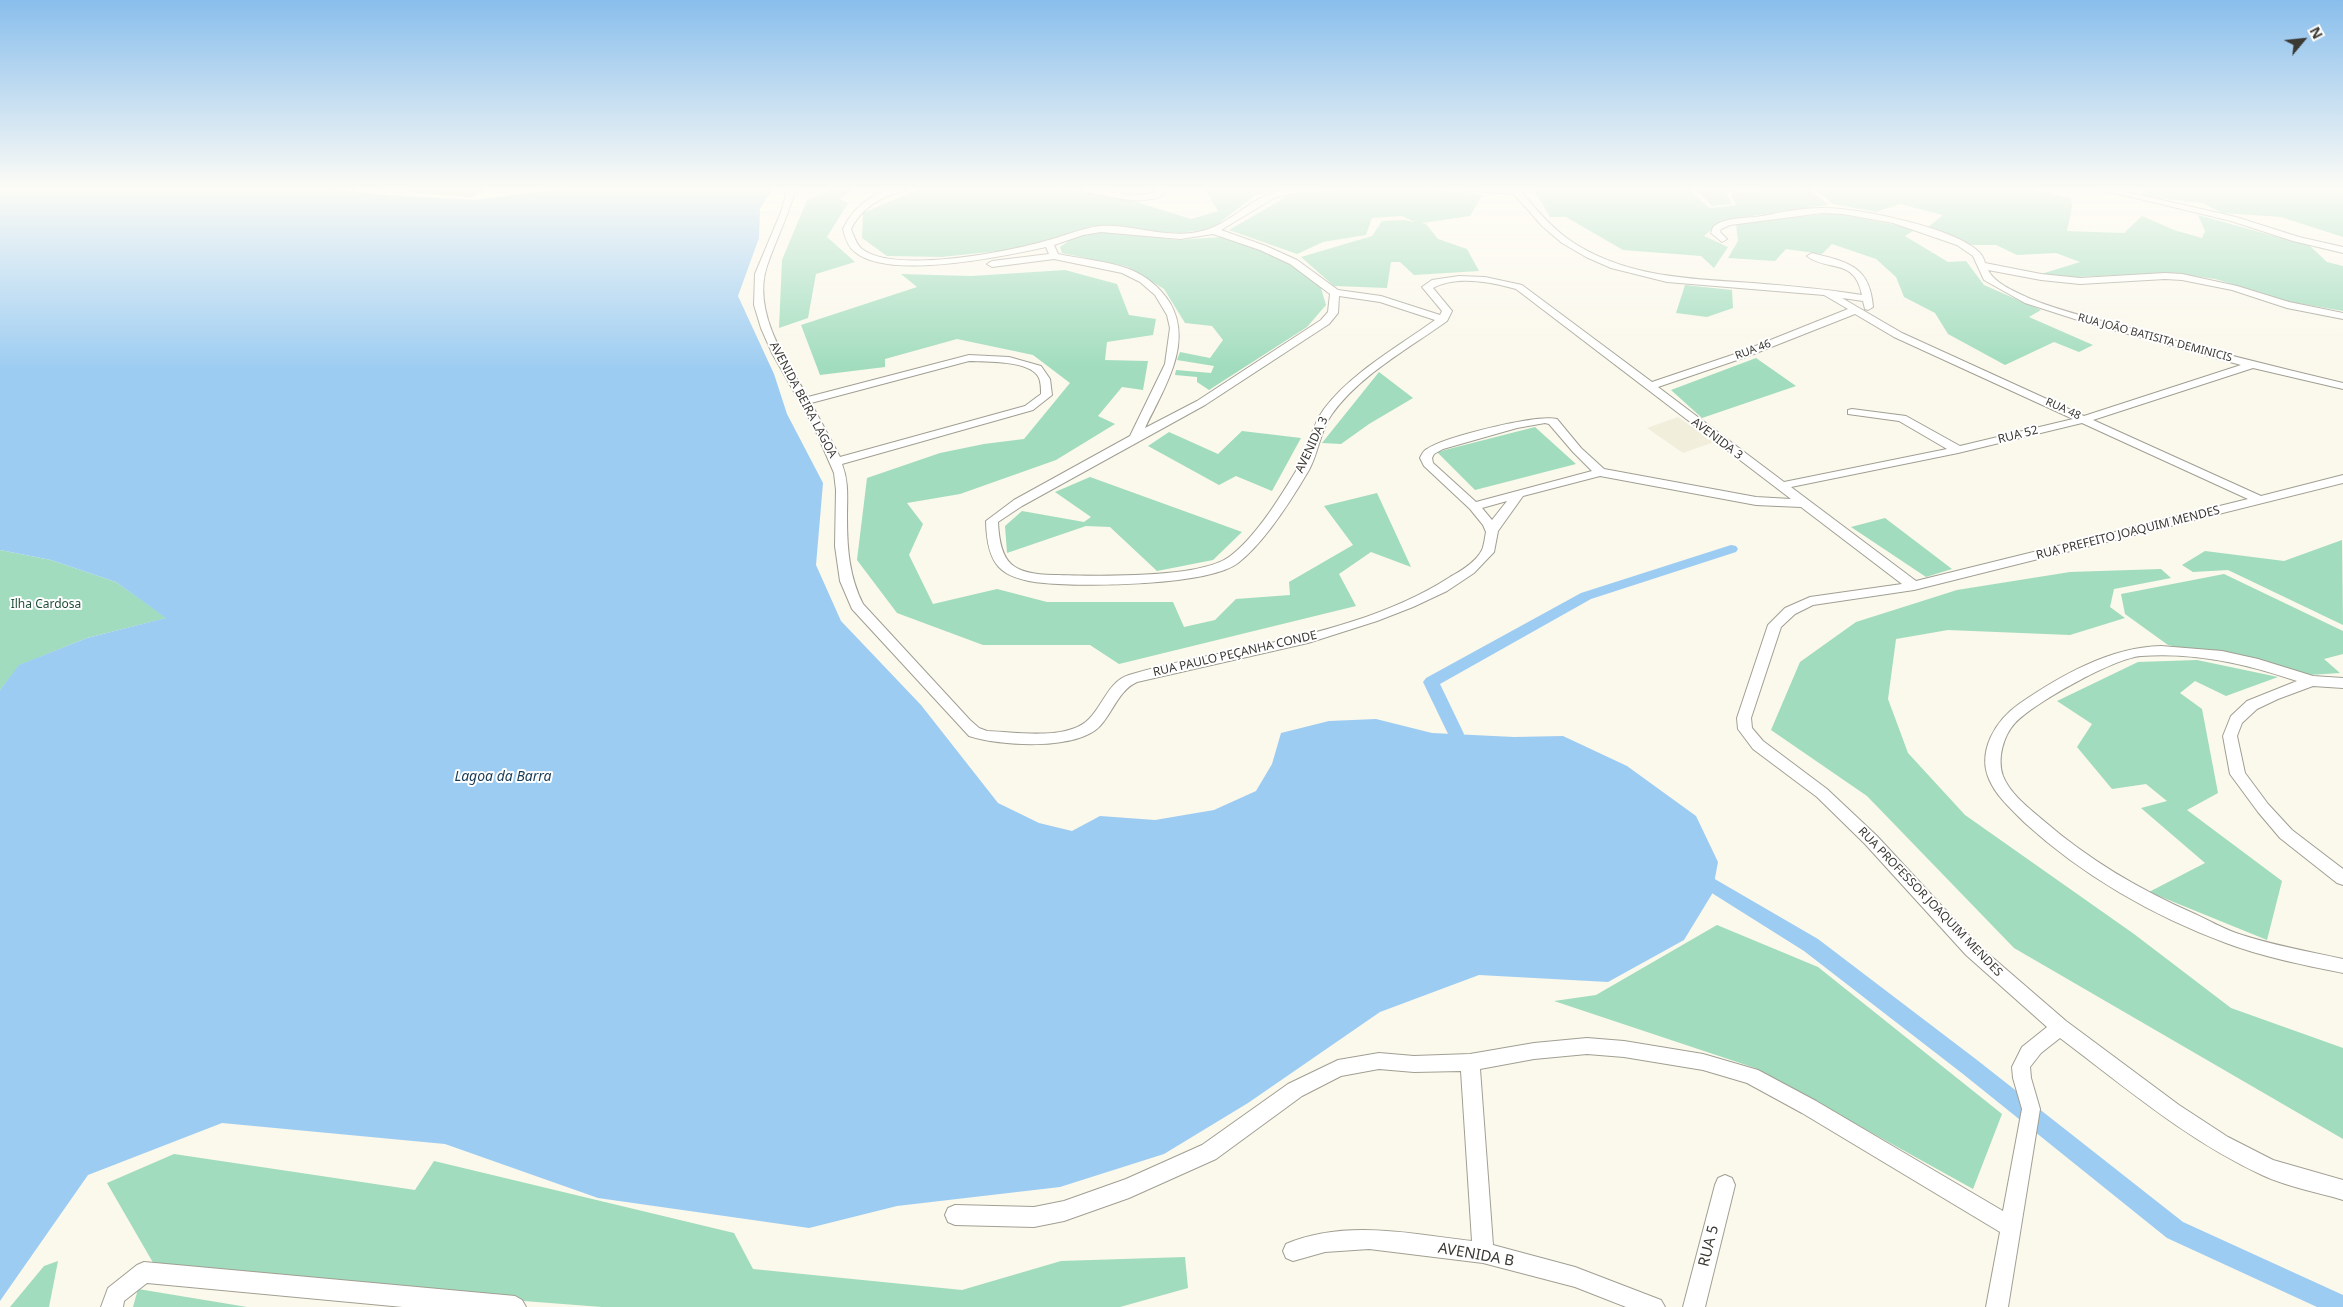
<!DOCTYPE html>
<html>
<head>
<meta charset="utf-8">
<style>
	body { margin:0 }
	#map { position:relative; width:2343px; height:1307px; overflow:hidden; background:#fbf8ec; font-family:"Noto Sans",sans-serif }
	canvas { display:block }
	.north { position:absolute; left:2278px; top:15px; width:50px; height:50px; -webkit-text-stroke:4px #fff; paint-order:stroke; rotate:62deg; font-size:14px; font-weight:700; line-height:20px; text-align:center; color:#3a3934 }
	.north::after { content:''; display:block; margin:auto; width:18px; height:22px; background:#3a3934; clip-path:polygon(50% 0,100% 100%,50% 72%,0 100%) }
</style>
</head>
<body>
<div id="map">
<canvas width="2343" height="1307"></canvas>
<div class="north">N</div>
</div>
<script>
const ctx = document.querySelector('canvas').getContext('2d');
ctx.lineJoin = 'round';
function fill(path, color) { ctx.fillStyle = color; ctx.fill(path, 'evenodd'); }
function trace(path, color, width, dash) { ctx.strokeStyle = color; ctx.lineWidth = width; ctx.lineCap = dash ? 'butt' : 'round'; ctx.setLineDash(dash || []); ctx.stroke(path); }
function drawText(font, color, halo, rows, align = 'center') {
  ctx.font = font + ' "Noto Sans",sans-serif'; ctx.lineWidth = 4; ctx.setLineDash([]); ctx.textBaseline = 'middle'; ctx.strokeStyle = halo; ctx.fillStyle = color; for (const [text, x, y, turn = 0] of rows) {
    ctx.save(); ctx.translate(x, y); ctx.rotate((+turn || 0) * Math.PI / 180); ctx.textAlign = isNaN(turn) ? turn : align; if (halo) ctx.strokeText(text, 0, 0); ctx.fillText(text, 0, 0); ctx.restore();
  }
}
fill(new Path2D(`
	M1678,417L1714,442L1683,453L1647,428Z`), '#f1eedb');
fill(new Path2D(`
	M346,187H485L473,197Z
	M840,187H856L839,199L848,203L827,237L855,262L816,274L808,318L779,328L782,260L807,200Z
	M928,187H1049L1124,198L1191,219L1218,211L1204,187H1296L1256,195L1211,229L1179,233L1092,226L1026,248L942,257L887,256L862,238L863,213L921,188Z
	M1388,187H1411L1482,195L1470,216L1422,223L1426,224L1438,239L1467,249L1479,271L1414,275L1400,262H1391L1387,288L1334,286L1301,257L1372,236L1382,221L1404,220L1414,222L1402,216L1372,218L1366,235L1323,242L1297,254L1229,230L1293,193Z
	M1545,187H1685L1710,208L1736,205L1731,194L1772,190L1726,192L1732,204L1712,206L1694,187H1789L1773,191L1808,188L1828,205L1723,220L1704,236L1728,247L1714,268L1701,256L1623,250L1566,217H1550L1535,192Z
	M1812,187H2016L2071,198L2072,208L2067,231L2124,233L2142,216L2174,230L2202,238L2205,231L2198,215L2310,246L2327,262L2343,266V311L2291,302L2215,279L2172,273L2075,277L2041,274L2080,262L2056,253L2017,255L1996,245H1973L1928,227L1943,215L1900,204L1876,212L1833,204Z
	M2148,187H2343V237L2281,217L2222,213L2202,203L2141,196Z
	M1834,213L1916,229L1905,236L1948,262L1966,261L1984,285L2041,310L2029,317L2093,345L2079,352L2054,342L2005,365L1948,334L1935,313L1904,297L1896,277L1876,259L1832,244L1822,254L1786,249L1775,261L1728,258L1738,241L1736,224Z
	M1103,231L1177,240L1222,237L1276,255L1298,267L1321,288L1326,305L1307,327L1209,390L1197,382V377L1175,375L1176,370L1211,373L1214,366L1177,360L1180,352L1210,358L1223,340L1212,326L1185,323L1164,289L1128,267L1062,253L1060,247L1077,235Z
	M1065,270L1117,284L1129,315L1156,319L1153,335L1107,342L1105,360L1148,361L1143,390L1122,387L1098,416L1115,424L1056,460L960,494L907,503L923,524L909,555L933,604L997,589L1047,602H1173L1184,627L1215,620L1236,599L1290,595L1289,582L1353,545L1324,506L1377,493L1411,567L1371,552L1339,574L1356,606L1119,664L1090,645H983L897,613L857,560L867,478L940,453L984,444L1024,439L1070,383L1033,355L957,339L885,359V367L820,375L801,325L917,287L901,274L971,276Z
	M1685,285L1732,290L1733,308L1707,317L1676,313Z
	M1756,358L1796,386L1702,418L1671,390Z
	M1379,372L1413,398L1369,424L1341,444L1322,443Z
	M1535,427L1576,464L1475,490L1437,452Z
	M1242,431L1301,438L1272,491L1236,476L1219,485L1148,446L1169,432L1218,454Z
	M1090,477L1242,532L1213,560L1157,571L1110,527L1086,526L1007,553L1005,526L1022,511L1084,522L1091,517L1055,492Z
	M1885,518L1952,569L1926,577L1851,527Z
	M2342,540L2343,625L2228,570L2193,572L2182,565L2205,551L2284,561Z
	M0,550L51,560L116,582L167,618L87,638L20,665L0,690Z
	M2161,569L2171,578L2114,589L2110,607L2125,618L2070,635L1948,630L1896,639L1888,699L1908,753L1965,815L2134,934L2231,1008L2343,1048V1139L2014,948L1867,796L1771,730L1800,662L1856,622L1957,590L2070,572Z
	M2224,574L2343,631V654L2324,659L2340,673L2309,675L2168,645L2125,614L2121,594Z
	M2197,660L2278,677L2226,696L2195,681L2180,693L2202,709L2218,793L2187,810L2282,881L2267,940L2149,892L2205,863L2141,808L2167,801L2146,784L2112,789L2077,747L2092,724L2057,701L2138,662Z
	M1717,925L1818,967L2002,1114L1973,1189L1755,1068L1554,1001L1596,995Z
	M174,1154L415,1190L434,1161L734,1233L753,1269L962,1290L1061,1261L1185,1257L1188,1288L1120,1307H602L159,1273L107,1183Z
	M58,1261L49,1307H10L44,1266Z
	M138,1289L247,1307H133Z`), '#a0dcbd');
fill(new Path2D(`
	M0,187H312L386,195L474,200L580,187H770V193L760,209L759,238L738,296L774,374L787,414L823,483L816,565L841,621L921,705L998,803L1039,823L1072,831L1100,816L1155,820L1214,810L1256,791L1272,764L1281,733L1329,721L1376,719L1432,733L1514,737L1563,736L1627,766L1696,816L1718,862L1712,894L1684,940L1608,982L1479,975L1380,1012L1248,1103L1164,1154L1060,1187L897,1206L809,1228L598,1198L445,1144L222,1123L88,1175L0,1301V690L19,665L87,638L166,618L116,582L51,560L0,550Z`), '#9cccf2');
fill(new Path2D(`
	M1731,545L1736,546L1738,549L1736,552L1591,599L1440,684L1464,734L1462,738L1456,740L1450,738L1423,682L1426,678L1581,593Z
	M1713,878L1818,939L1977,1060L2183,1222L2343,1295V1307H2317L2167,1238L1963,1074L1804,951L1707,890L1704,885L1707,880Z`), '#9cccf2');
const street = new Path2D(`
	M788,187H796C789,215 776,239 767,266C752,311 785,360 808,397L969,355L1009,357L1041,366L1050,379L1052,395L1033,410L842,464C849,482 847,498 847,517C847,548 849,576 863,604L970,720L979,728L987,731C1015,732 1068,741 1089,719C1103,705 1109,681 1129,675C1168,663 1208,656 1247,648C1316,634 1391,615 1450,577C1461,571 1476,562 1482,550C1484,546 1485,537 1486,532L1483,525L1470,509L1424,466L1420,458C1422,454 1423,451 1427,449C1444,437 1537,414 1557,419L1581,448L1604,469L1756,497L1791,499L1516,289C1491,282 1456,275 1433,288L1452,311L1447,321C1408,349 1360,375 1332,414C1320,430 1319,452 1309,470C1292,499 1265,542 1238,563C1208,586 1083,587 1044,583C1000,579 987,565 986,521L1014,500L1130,436L1165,364L1170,328L1167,315L1155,295L1140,282L1122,273L1054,259L992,267L987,264L992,261L1049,254L1046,247C1005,256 889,281 855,252C848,247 845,237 843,229C855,203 882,186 911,187C906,191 899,192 893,194C874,201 860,211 851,229C854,236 856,244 862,249C894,274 1007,252 1045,241C1063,237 1081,228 1100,226C1134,224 1168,240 1202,231C1224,226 1241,208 1261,198C1280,188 1300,187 1320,187L1274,198L1221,230L1266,246L1297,260L1338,290L1381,296L1440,315L1442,311L1422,287L1432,280L1459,276L1485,277L1522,285L1652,382L1738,353L1848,309L1824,295L1667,282L1611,268L1586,257L1562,243L1542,226L1514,194L1458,190L1454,187L1516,189L1532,187L1522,193C1536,209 1550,226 1568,239C1622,277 1689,279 1753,283C1790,286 1826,289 1862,295C1855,257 1827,272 1807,256L1812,253C1848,262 1870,266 1873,307L1868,310L1865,309L1863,301L1842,298L1902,333L2084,416L2241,365L2084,322L2025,303L1984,280L1973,256L1957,245L1893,223L1843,214L1822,213L1730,225L1721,229L1720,232L1727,239L1722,242L1711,233L1713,227C1723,218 1743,218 1756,217C1778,213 1802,207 1825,208C1859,208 1957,228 1980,253C1983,256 1984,260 1985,263L2041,274L2080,278L2165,273L2182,274L2237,286L2289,302L2343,313V319L2287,308L2232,290L2182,280L2165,279L2080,284L2041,280L1988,270C1995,284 2016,292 2031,299C2065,313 2104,321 2140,331C2208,350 2275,367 2343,383V389L2253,368L2093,420L2261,496L2343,475V483L1914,590L1813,605L1795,614L1781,627L1751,718L1752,728L1763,741L1827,789L1877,836L1978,945L2066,1021L2179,1105L2228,1137L2273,1160L2343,1180V1200C2317,1192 2287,1187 2262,1175C2188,1141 2125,1087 2060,1038L2041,1053L2030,1067L2031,1078L2040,1109L2008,1307H1986L2000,1232L1802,1113L1747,1083L1703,1070L1624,1057L1587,1054L1534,1059L1480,1069L1493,1245L1575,1267L1661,1300L1665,1307H1626L1575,1287L1483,1263L1369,1249L1325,1252L1293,1261L1286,1258L1283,1251L1286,1244C1346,1219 1410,1234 1472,1241L1461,1071L1414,1072L1379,1069L1341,1076L1302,1096L1216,1159L1129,1198L1064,1221L1034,1227L955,1225L948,1222L945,1215L948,1208L955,1205L1034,1207L1064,1201L1126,1179L1202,1145L1288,1084L1338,1060L1379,1053L1414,1056L1470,1054L1534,1043L1587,1038L1624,1041L1703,1054L1758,1070L1816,1101L2003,1211L2022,1109L2013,1078L2012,1067L2022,1047L2047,1027L1966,955L1865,844L1817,797L1753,749L1738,729L1737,718L1768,625L1785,608L1810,597L1902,584L1801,507L1756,505L1600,476L1523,496L1498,531L1494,552L1474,573L1447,591L1413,607L1377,621L1308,643L1137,682C1119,690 1113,712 1100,726C1076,751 999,746 969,736L852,609L840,581L835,546L836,490L834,473L814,427L772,353L761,328L754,305L755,274L781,212ZM1101,232L1180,239L1213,234L1260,250L1290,264L1330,294L1328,312L1321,320L1197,401L1145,428C1163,390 1194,344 1170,303C1160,287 1146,276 1129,269C1108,261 1081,259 1058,254L1054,245L1083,235ZM1339,296L1380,302L1435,320C1398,347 1352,372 1324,409C1310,428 1308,452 1296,471C1279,499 1255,538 1229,557C1199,579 1092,576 1054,575C1012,574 1000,564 998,522L1022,506L1205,405L1329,324L1338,313ZM1855,314L1894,337L2073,419L1960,446L1906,416L1852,409L1848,410V414L1899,421L1947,449L1784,482L1658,387L1746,357ZM969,361C987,362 1031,360 1039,378C1041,383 1041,389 1041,394L1025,406L840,457L811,403ZM1545,423L1549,424L1573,452L1592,471L1476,502L1433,463L1432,458L1434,454L1443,449L1517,428ZM2082,423L2248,499L1916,581L1791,487L1958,453ZM1507,501L1492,520L1482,508Z
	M1074,187C1099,187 1131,201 1155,192L1150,187H1159L1165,193C1148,209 1099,194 1078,190Z
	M2090,187H2105L2236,217L2299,237L2343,247V253L2293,241L2231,221Z
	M2161,646L2222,651L2258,659L2313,676L2343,678V688L2313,686L2278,699L2257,709L2242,723L2237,736L2245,773L2268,804L2292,830L2343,869V885L2337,883L2280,838L2258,812L2230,774L2223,736L2231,716L2247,701L2297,681C2246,664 2195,652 2141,656C2114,658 2034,703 2015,723C2003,736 1997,759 2003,776C2010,794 2030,809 2044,821C2089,860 2140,890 2195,914C2208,920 2222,928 2236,933C2271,945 2307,951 2343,959V973C2304,965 2263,957 2226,943C2153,916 2082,875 2025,823C2012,810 1996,796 1989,779C1977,751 1996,720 2019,704C2060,676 2110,647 2161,646Z
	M1725,1175L1732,1178L1735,1185L1705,1307H1683L1715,1185L1718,1178Z
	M144,1262L515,1296L522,1300L526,1307H403L147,1283L124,1301L123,1307H101L108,1288L137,1265Z`);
trace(street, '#a19f93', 2);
fill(street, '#fff');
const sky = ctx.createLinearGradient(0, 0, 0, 370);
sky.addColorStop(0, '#89beec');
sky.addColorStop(0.51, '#fdfcf6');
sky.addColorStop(1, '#fdfcf600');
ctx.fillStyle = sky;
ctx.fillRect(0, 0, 2343, 370);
drawText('11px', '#3a3934', '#fff', [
	["RUA JOÃO BATISITA DEMINICIS",2155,338,15],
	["RUA 46",1753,350,-21],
	["RUA 48",2063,409,24]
]);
drawText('12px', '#3a3934', '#fff', [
	["AVENIDA BEIRA LAGOA",803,400,62],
	["RUA 52",2018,435,-14],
	["AVENIDA 3",1717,439,37],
	["AVENIDA 3",1312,445,-65],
	["RUA PREFEITO JOAQUIM MENDES",2128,533,-14],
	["RUA PAULO PEÇANHA CONDE",1235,654,-13],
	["RUA PROFESSOR JOAQUIM MENDES",1930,902,46]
]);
drawText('12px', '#224f3a', '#fff', [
	["Ilha Cardosa",46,605]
]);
drawText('italic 14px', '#183b55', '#fff', [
	["Lagoa da Barra",503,777]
]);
drawText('15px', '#3a3934', '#fff', [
	["RUA 5",1709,1246,-76],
	["AVENIDA B",1476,1255,10]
]);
</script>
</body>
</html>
